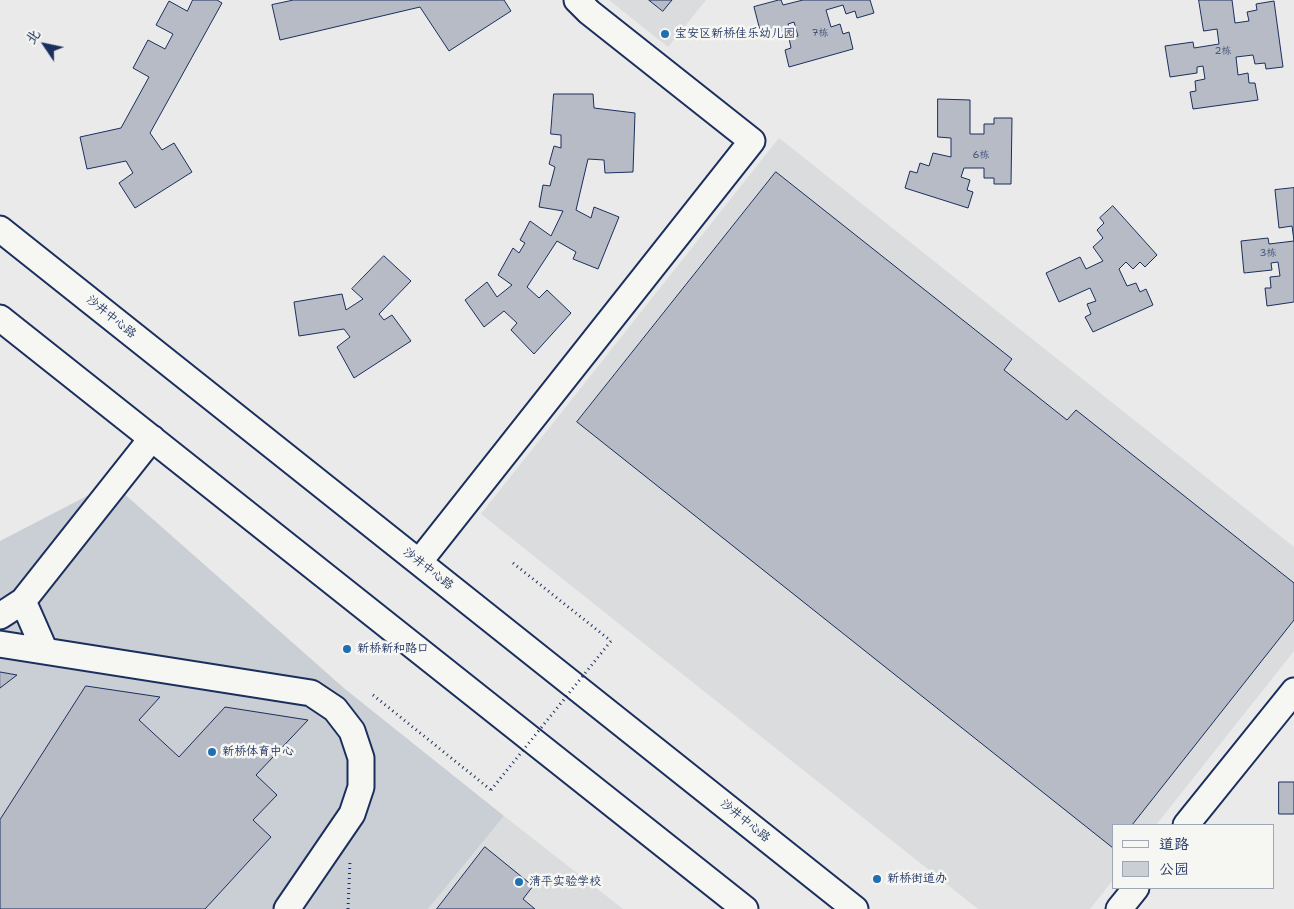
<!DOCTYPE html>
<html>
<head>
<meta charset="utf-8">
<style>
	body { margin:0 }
	#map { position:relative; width:1294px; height:909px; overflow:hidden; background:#e9eae9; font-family:"Shantell Sans","LXGW WenKai TC",sans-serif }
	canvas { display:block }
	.legend { position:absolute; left:1112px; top:824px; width:162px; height:65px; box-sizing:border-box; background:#f6f6f2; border:1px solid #9ea6b7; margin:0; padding:6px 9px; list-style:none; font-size:15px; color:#1b2f5e }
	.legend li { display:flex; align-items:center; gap:10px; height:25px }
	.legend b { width:25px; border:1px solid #9ea6b7 }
	.north { position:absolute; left:20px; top:20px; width:50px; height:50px; -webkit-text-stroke:4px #f6f6f2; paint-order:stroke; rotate:304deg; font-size:14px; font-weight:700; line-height:20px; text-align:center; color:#1b2f5e }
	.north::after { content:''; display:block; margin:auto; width:18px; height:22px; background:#1b2f5e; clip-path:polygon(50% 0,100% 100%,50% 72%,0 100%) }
</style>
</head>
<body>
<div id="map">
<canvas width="1294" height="909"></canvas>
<ul class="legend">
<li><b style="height:6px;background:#f6f6f2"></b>道路</li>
<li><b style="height:14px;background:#caced5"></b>公园</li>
</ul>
<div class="north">北</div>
</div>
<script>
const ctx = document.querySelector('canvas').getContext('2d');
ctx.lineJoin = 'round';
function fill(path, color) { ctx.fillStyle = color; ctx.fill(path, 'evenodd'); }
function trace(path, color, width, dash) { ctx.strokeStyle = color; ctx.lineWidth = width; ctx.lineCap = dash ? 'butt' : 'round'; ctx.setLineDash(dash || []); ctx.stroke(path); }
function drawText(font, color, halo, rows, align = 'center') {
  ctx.font = font + ' "Shantell Sans","LXGW WenKai TC",sans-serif'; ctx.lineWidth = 5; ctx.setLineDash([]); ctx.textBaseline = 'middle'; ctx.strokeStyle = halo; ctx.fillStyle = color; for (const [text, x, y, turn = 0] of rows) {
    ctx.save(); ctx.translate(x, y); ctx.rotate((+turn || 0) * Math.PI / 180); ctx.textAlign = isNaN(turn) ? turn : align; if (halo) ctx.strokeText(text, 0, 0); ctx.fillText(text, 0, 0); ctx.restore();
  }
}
fill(new Path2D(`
	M609,0H706L668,47Z
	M779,138L1294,547V651L1156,825H1113V880L1090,909H978L481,514Z
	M504,816L623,909H428Z`), '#dadcde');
fill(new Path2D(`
	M112,483L345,689L504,816L428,909H0V541Z`), '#caced5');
const building = new Path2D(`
	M193,0H217L222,3L150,133L162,150L174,143L192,172L135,208L119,183L133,173L126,161L87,169L80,137L121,128L149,77L133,68L148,40L165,49L173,34L156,25L169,1L187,11Z
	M294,0H504L511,11L449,51L420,7L280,40L272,5Z
	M649,0H672L663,11Z
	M779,0H781L783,5L803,0H870L874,13L857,18L855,11L846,14L843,5L826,10L831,27L840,24L843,34L849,32L853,49L789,67L785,50L791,48L789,38L798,36L794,22L788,24L790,30L762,38L754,7Z
	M1199,0H1232L1235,23L1249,21L1247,12L1257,10L1256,4L1274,1L1283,67L1266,69L1265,63L1255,64L1253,55L1236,57L1238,75L1248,73L1249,83H1255L1258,100L1193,109L1190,92L1196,91L1195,81L1205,79L1203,66L1197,67V73L1170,77L1165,46L1193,42L1194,48L1219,44L1217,29L1204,31Z
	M554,94H593L594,108L635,113L633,172L605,173L604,160L588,159L576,210L591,218L594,207L619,217L598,269L573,259L576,252L557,241L527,287L539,298L547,290L571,313L534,354L511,330L517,323L504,311L484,327L465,300L487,282L497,297L512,285L498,275L513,248L519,253L525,243L520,240L530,221L551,236L563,211L539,207L543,185L550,186L555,167L549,164L554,146L561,148V135L551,134Z
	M938,99L970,100V134H984V124H994V118H1012L1011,184H994V178H984V168H964L961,177L970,180L967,190L973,192L968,208L905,188L910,171L917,173L920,163L929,166L933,153L951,157V138L938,137Z
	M776,172L1012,359L1004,370L1067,420L1076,410L1294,583V620L1132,825H1113V848L577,422Z
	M1294,188V302L1267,306L1265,288H1271L1270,277L1280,276L1278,262L1271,263L1272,270L1244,273L1241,241L1268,238L1269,244L1294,241L1292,226L1279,228L1275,190Z
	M1113,206L1157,255L1145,267L1140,262L1133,269L1126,262L1119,269L1127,286L1136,283L1140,292L1146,289L1153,305L1093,332L1085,317L1091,314L1087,304L1096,301L1090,288L1059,302L1046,273L1080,257L1086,269L1103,261L1093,247L1103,238L1097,230L1104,223L1100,218Z
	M384,256L411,281L379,314L384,320L392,315L411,341L354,378L337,347L350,337L344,329L299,336L294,302L342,294L346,310L363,299L352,289Z
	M0,672L17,675L0,688Z
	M86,686L160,697L139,720L179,757L225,707L308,720L256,775L277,795L253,820L271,837L205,909H0V820Z
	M1279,782H1294V814H1279Z
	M485,847L533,886L523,899L535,909H437Z`);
fill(building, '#b6bbc6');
trace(building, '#1b2f5e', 1);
const minor = new Path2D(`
	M0,229L855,909
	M0,318L745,909
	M419,562L752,141L589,12L577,0
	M23,601L45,651
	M0,616L23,601L152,438
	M0,644L311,693L335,709L352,731L361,758V787L352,814L287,909
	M1186,825L1294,691
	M1119,909L1136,888`);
trace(minor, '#1b2f5e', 29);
trace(new Path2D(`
	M513,563L611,641
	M373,695L491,790
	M348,909L350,860`), '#1b2f5e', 3, [1, 4]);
trace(minor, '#f6f6f2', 25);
trace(new Path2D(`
	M491,790L611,641`), '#1b2f5e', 3, [1, 4]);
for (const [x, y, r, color] of [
	[665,34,5,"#1f6fb2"],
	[347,649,5,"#1f6fb2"],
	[212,752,5,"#1f6fb2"],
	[877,879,5,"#1f6fb2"],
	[519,882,5,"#1f6fb2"]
]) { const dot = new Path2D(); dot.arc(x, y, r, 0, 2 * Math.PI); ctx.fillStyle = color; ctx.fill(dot); trace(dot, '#f6f6f2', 2); }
drawText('10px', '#425278', null, [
	["7栋",820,33],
	["2栋",1223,51],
	["6栋",981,155],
	["3栋",1268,253]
]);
drawText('12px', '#1b2f5e', '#f6f6f2', [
	["宝安区新桥佳乐幼儿园",675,34],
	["新桥新和路口",357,649],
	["新桥体育中心",222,752],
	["新桥街道办",887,879],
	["清平实验学校",529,882]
], 'left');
drawText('12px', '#1b2f5e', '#f6f6f2', [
	["沙井中心路",111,317,39],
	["沙井中心路",428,569,38],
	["沙井中心路",745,821,39]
]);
</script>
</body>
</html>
